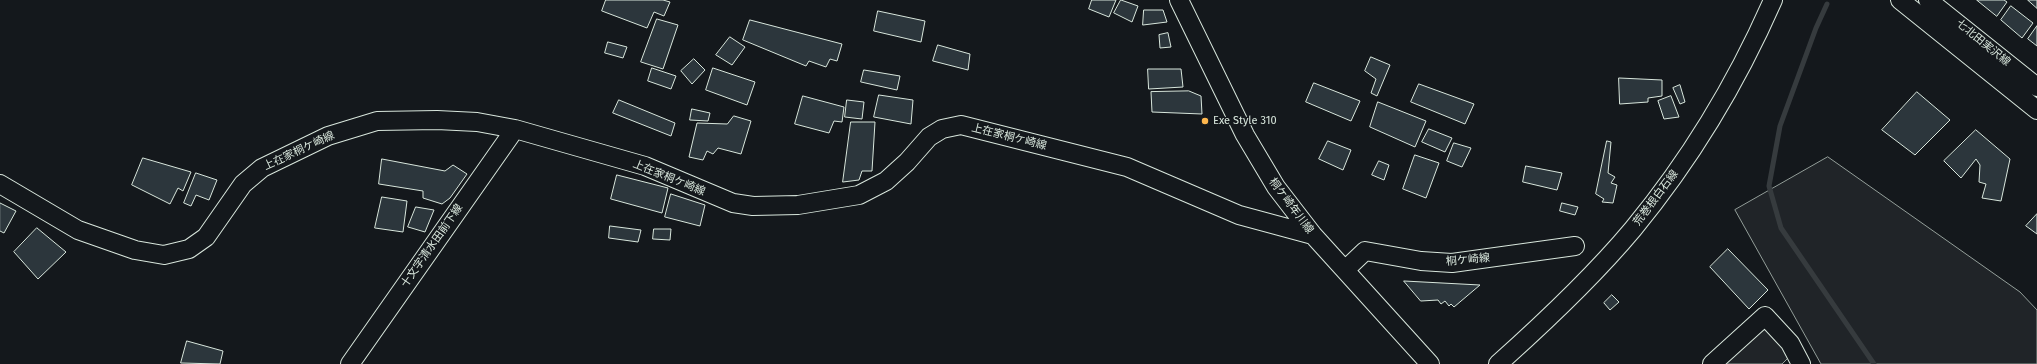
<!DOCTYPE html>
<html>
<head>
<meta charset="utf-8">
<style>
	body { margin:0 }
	canvas { display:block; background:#14181c }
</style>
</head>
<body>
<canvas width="2037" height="364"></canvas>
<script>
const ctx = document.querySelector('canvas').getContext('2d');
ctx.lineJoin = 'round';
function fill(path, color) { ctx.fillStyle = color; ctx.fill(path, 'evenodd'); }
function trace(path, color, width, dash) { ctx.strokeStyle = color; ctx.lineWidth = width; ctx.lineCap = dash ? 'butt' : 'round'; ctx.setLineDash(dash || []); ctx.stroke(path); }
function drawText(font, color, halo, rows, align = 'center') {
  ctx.font = font + ' "Fira Sans","Noto Sans JP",sans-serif'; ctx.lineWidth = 3; ctx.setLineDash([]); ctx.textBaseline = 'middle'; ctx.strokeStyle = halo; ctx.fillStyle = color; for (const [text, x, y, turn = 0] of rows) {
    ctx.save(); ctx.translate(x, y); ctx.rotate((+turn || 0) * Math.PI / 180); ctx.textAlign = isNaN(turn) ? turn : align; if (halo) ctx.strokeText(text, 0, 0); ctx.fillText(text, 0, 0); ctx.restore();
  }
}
const green = new Path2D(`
	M1828,157L2020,292L2037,310V364H1821L1735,210Z
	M1767,326L1789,357L1782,364H1725Z`);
fill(green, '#202428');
trace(green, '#939e99', 1);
trace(new Path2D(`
	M1827,4L1816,28L1780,126L1769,186L1781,228L1874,364`), '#363b3e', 5);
const building = new Path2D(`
	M606,0H663L670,2L664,16L654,12L647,28L602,11Z
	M1092,0H1116L1109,17L1089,9Z
	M1121,0L1138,6L1132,22L1114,13Z
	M1977,0H2004L2007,2L1997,16Z
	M2028,0H2037V8Z
	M2011,6L2033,23L2022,38L2001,20Z
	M1144,10H1163L1167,22L1143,25Z
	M878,11L925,21L921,42L874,31Z
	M657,19L678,25L663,69L641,62Z
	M750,20L842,44L837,61L830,59L826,67L809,61L806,66L743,40Z
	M2037,26V46L2028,39Z
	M1168,33L1171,47L1160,48L1159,35Z
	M730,37L745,47L732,65L716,55Z
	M608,42L627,47L623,58L605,53Z
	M938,45L970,54L968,70L933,61Z
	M1371,57L1390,65L1377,96L1371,93L1376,79L1365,71Z
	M694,59L705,70L692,84L681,71Z
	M652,68L676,76L671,89L648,81Z
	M713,68L755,82L747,105L706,90Z
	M1148,69H1181L1183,87L1149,89Z
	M864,70L900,76L897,90L861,82Z
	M1619,78L1662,80V96L1648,98V102L1620,104Z
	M1314,83L1360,101L1351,121L1306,102Z
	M1419,84L1474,104L1465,124L1411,102Z
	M1680,85L1685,102L1680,104L1673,88Z
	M1189,91L1201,96L1202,114L1152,112L1151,92Z
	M1917,92L1950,120L1915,155L1882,130Z
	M879,95L913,100L911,124L874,117Z
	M803,96L844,107L842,122L834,121L829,133L795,124Z
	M1671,96L1679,117L1664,119L1658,101Z
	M619,100L675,123L671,136L613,113Z
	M847,100L864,102L862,119L845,117Z
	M1378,102L1426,121L1415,147L1370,127Z
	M692,109L710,113L708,121L690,120Z
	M734,116L751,121L741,154L718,148L713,154L707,151L703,160L689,157L697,123L727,124Z
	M851,122H875L872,171H862L859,180L843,182Z
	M1429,129L1452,138L1445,152L1422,142Z
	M1976,130L2010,159L2001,201L1982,198L1986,184L1979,182L1980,165L1976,159L1961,178L1944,161Z
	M1328,141L1351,150L1343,170L1319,159Z
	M1607,141L1611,142L1608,173L1615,177L1611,183L1617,185L1613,203L1602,202L1604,199L1596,194Z
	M1454,143L1471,148L1462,167L1447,161Z
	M1415,155L1439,163L1426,198L1403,189Z
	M143,158L191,172L183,191L178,188L170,204L132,185Z
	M382,159L445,171L453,165L467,174L450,198L442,204L423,198V191L379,184Z
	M1379,161L1389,165L1384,180L1372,175Z
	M1526,166L1562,173L1557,190L1523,182Z
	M196,173L217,180L209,200L196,195L191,206L184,203Z
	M617,175L668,188L662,213L611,199Z
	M671,194L705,205L700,226L665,217Z
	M382,197L407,201L403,232L375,228Z
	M0,203L16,211L4,233L0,231Z
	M1562,203L1578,207L1575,215L1560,211Z
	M416,207L434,210L425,232L408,227Z
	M2037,214V234L2026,226Z
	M610,226L641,230L638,242L609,238Z
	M37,228L66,252L38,279L14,252Z
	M654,229H671L670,240L653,239Z
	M1728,249L1768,290L1749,309L1710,267Z
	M1404,281L1480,285L1454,307L1451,304L1449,306L1445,301L1441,304L1438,300L1421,301Z
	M1612,295L1619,302L1610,310L1604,303Z
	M187,341L223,351L220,364L181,363Z`);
fill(building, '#2c363c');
trace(building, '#d8e6dc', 1);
const minor = new Path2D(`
	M1179,0L1245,135L1276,187L1313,235L1430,364
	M1900,0L2037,110
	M1928,0L2037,87
	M0,184L78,230L135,250L164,255L189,249L206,237L243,184L262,168L328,136L377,121L437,120L477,122L515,129L645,166L733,203L753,206L798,205L859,195L886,181L907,162L929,137L942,129L961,125L1127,167L1239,215L1313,235
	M1345,270L1365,251L1421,261L1452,263L1575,246
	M350,364L515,129
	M1498,364C1545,322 1592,278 1633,229C1690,160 1737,82 1773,0
	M1712,364L1765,316L1790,343L1801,364`);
trace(minor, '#d8e6dc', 20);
trace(minor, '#14181c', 18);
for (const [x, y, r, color] of [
	[1205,121,4,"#ffb74d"]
]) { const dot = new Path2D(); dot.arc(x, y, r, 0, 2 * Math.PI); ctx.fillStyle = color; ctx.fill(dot); trace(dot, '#14181c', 1.5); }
drawText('11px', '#d8e6dc', '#14181c', [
	["七北田実沢線",1983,43,39],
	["上在家桐ケ崎線",1009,137,14],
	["上在家桐ケ崎線",299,151,-25],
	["上在家桐ケ崎線",669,178,22],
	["荒巻根白石線",1656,198,-53],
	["桐ケ崎年川線",1291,206,53],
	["十文字清水田前下線",432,246,-55],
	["桐ケ崎線",1468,260,-5]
]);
drawText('11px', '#d8e6dc', '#14181c', [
	["Exe Style 310",1213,121]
], 'left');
</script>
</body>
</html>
